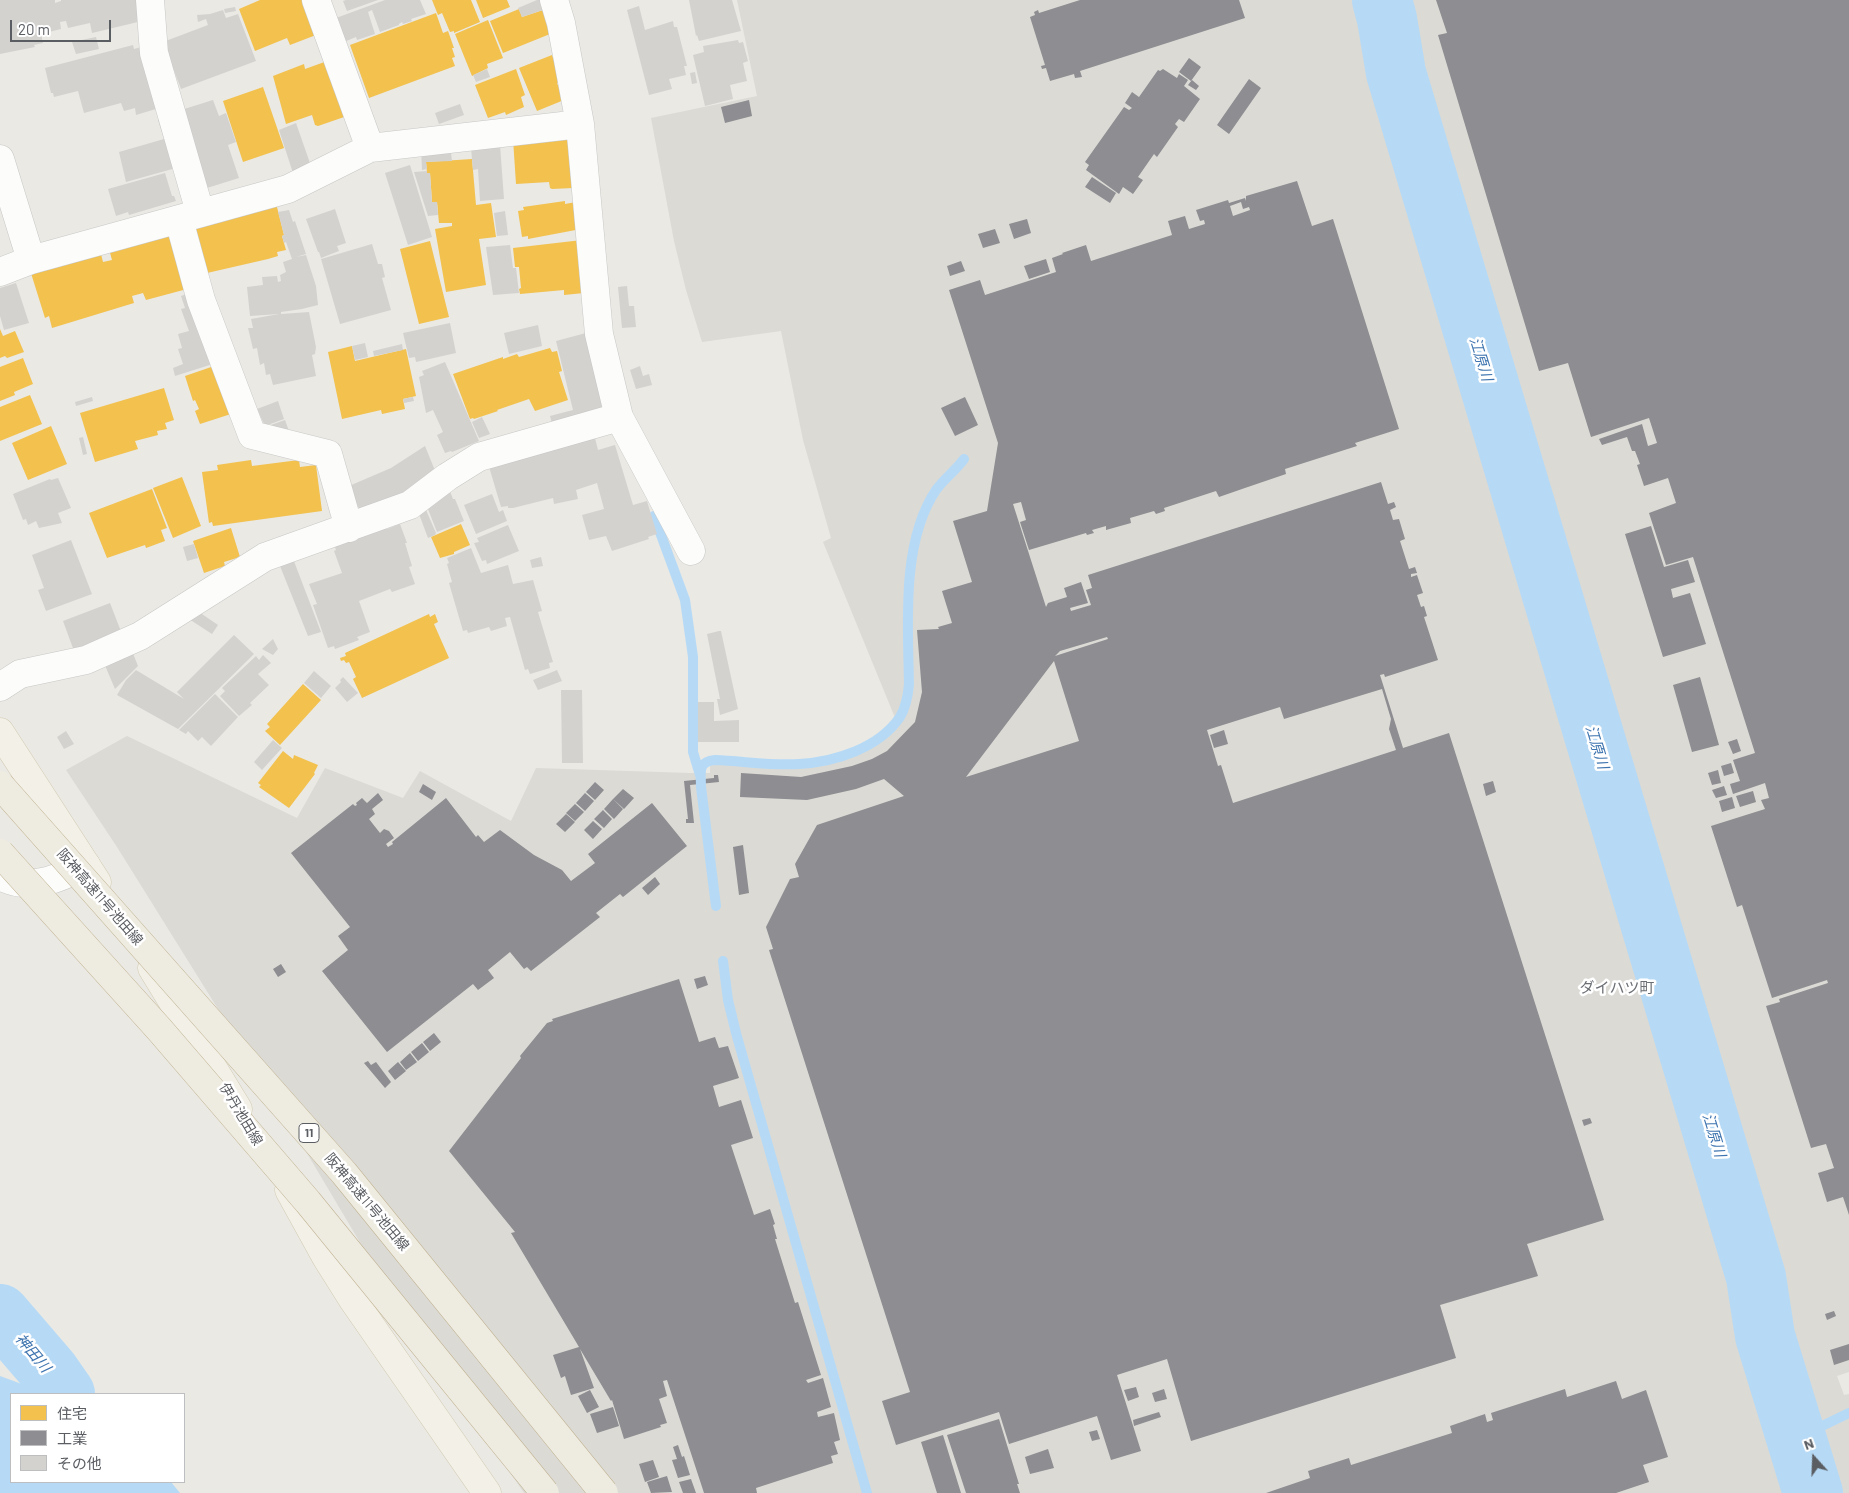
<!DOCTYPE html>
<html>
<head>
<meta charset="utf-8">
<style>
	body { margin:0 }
	#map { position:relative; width:1849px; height:1493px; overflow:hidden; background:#eae9e4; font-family:Barlow,"Noto Sans JP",sans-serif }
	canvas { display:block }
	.legend { position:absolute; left:10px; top:1393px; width:175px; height:90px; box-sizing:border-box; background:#fff; border:1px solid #bdbec0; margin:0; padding:6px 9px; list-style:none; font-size:15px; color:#5a5d62 }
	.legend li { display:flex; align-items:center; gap:10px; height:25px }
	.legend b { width:25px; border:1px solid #bdbec0 }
	.north { position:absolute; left:1789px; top:1433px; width:50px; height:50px; -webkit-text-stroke:4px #fff; paint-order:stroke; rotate:340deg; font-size:14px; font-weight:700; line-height:20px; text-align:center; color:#5a5d62 }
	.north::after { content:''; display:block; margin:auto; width:18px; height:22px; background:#5a5d62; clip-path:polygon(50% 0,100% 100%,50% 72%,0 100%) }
	.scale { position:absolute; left:10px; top:20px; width:101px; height:22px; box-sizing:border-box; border:2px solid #5a5d62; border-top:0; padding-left:6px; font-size:15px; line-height:18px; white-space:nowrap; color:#5a5d62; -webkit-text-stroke:4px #fff; paint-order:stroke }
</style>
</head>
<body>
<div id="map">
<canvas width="1849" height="1493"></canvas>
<ul class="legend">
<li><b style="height:14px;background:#f2c14e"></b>住宅</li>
<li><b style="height:14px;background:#8d8d92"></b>工業</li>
<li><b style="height:14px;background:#d4d2cf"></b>その他</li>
</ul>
<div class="north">N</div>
<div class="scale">20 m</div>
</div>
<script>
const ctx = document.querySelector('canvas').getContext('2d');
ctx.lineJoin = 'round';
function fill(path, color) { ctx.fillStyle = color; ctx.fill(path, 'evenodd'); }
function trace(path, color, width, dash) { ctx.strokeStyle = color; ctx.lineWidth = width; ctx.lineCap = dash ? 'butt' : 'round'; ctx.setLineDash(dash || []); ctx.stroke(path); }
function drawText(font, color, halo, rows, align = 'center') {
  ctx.font = font + ' Barlow,"Noto Sans JP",sans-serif'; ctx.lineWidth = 5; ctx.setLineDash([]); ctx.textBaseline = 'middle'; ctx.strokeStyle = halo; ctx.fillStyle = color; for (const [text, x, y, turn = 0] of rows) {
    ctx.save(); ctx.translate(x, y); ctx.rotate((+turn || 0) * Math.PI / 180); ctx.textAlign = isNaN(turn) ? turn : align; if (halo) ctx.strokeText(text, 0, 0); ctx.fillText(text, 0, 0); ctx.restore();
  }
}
fill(new Path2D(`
	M737,0H1849V1372L1837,1376L1844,1395L1849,1394V1493H524L382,1285L358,1239L286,1118L117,847L66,770L127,736L297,818L325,768L403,798L420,771L511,821L536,768L690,773H710V764L735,763L799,768L815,766L846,757L871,746L884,738L898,725L823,542L831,538L803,440L781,331L702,342L686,290L674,241L651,118L757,96Z`), '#dbdad5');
fill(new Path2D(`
	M0,1376L49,1394H11V1482H171L180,1493H0Z`), '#b6daf6');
fill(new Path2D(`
	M260,0H308L316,35L290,45L287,38L255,51L239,9Z
	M432,0H471L480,22L454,33V31L450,32L442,13L438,15Z
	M476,0H507L510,7L483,18Z
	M519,9L522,17L543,10L550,34L503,53L490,21Z
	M436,13L443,33L448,31L454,48H452L455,57L452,58L455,66L369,98L350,45Z
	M488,20L503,58L487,64L488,68L472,76L455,34Z
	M552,55L562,81L557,83L564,100L537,111L519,68Z
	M330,60L347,116L318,126L315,125L312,115L286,124L273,76L304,64L305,69Z
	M516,69L525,95L521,97L524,107L506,115L505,112L488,118L475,85Z
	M263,87L284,148L243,162L223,101Z
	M572,135L573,188L552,189L550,188L549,182L516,184L513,139Z
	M472,159L476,205L491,203L496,237L479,239L486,285L446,292L435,229L452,226V223H439L437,202H432L430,173H427L426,162Z
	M565,201V204L576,202L581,229L528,239V236L522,237L518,211L524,210L523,207Z
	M276,203L284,235L282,236L286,250L277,252L278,256L268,259L207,273L192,222Z
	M170,231L187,289L146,300L143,293L132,296L134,303L52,328L49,316L45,318L30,270L100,250L103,262L112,260L109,249Z
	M582,240L584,293L564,295V290L520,294L519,289L521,288L519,267H515L513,248Z
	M430,241L449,317L419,324L400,249Z
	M0,329L3,336L15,331L24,352L7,358L5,356L0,358Z
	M352,346L355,361L406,349L416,396L403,399L405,409L382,414L381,410L342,419L328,352Z
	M550,348L552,352L557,351L562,371L559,372L568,400L535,411L529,399L497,410L498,411L474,419L473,418L470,419L453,374L503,357V359L517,354L519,357Z
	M23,358L33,384L14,392L15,395L0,401V367Z
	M217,365L234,413L200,424L195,411L199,409L195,400L193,401L185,376Z
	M164,388L174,420L165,423L167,429L157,431L158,435L135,441L138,449L95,462L80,413Z
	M30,395L42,424L0,441V407Z
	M51,426L67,464L28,480L12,443Z
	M251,460L252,466L299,460L300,467L316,465L322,511L213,526L212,522L209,523L202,472L218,470L217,465Z
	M182,477L201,526L173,538L153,488Z
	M152,489L167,528L161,530L165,541L146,548L145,545L107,558L89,513Z
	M461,524L470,545L454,552V554L440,558L431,537Z
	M231,528L240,557L224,562L225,566L204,573L193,541Z
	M429,614L430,617L435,614L438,622L434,624L449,658L362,698L353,679L356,677L349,662L346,663L344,660L341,661L340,658L346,656L345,653Z
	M303,684L321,700L280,745L265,731L270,727L267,724Z
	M283,751L293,759L294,755L318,765L314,773L315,774L289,808L259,787L261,785L258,783Z`), '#f2c14e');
fill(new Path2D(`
	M1080,0H1239L1245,18L1080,71L1082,77L1075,78L1074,74L1050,81L1046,68L1042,69L1041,66L1045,65L1030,17L1035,15L1034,12L1038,10L1039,13Z
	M1436,0H1849V1215L1843,1197L1827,1202L1818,1173L1834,1168L1826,1144L1811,1148L1766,1006L1780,1002L1779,999L1828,983L1827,980L1772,998L1742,905L1737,907L1711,826L1765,809L1761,800L1769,798L1765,783L1733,794L1730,784L1740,781L1733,760L1755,753L1693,557L1666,565L1649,513L1676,503L1668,478L1644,486L1637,465L1640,464L1635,451H1632L1627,437L1602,445L1599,439L1642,424L1648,446L1657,443L1649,418L1591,437L1568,363L1539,371L1438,35L1447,33Z
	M1189,58L1201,67L1191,81L1179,72Z
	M1163,69L1177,78L1179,74L1188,80L1184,86L1200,99L1184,122L1179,119L1175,124L1178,127L1157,157L1154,154L1138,177L1143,180L1133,194L1123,187L1119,194L1086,170L1089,165L1085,162L1124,107L1129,110L1132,108L1125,103L1132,92L1139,97L1158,70L1160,71Z
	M1249,79L1261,88L1229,134L1217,125Z
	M1192,80L1199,86L1196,90L1188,85Z
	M749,100L752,116L725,123L721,107Z
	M1092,177L1116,193L1110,203L1085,187Z
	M1297,181L1312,226L1333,219L1399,429L1355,443L1357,446L1285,469L1286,474L1242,489L1219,497L1216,491L1164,508L1165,511L1156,514L1154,511L1130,518L1131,523L1106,530V526L1092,530L1094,533L1087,535L1086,533L1029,550L1020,522L1026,520L1021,502L1013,504L1046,607L1048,603L1067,597L1064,588L1081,582L1088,603L1070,608L1071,611L1091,605L1086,590L1092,588L1088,575L1381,482L1388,504L1394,502L1396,507L1390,510L1393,520L1399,519L1405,539L1400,541L1409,569L1415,567L1417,573L1411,574V577L1417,575L1423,593L1417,595L1421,607L1424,606L1427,616L1424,617L1438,660L1385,677L1384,674L1380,675L1403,748L1449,733L1604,1220L1527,1244L1538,1276L1440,1305L1456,1358L1191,1441L1167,1359L1117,1375L1141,1451L1111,1460L1097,1416L1009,1444L999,1412L896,1445L882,1401L910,1392L769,950L773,949L766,927L790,879L799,877L795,864L817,825L904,796L884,779L856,789L807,800L740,797L741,773L801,777L852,766L872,759L887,751L915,722L922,692L917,630L939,629L938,627L952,623L942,591L972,582L953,521L987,511L998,443L949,290L980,280L985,295L1056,272L1052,258L1063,254L1062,253L1086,245L1091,261L1172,235L1168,221L1185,216L1189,229L1205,224L1204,220L1200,221L1196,210L1228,200L1229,203L1245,198L1246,201V196ZM1241,202L1243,209L1249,207L1250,210L1233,216L1230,206ZM1107,637L1108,639L1055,656L1060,651ZM1054,661L1079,741L966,777ZM1382,689L1391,719L1389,729L1396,750L1233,803L1221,765L1218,766L1207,730L1280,707L1284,719Z
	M1027,219L1031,233L1014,239L1009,224Z
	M995,229L1000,243L983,248L978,234Z
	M1046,259L1050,272L1029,279L1024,266Z
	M961,261L965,271L950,276L947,266Z
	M965,397L978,425L955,436L941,408Z
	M1651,526L1664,567L1688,560L1695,582L1671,589L1673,598L1690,593L1706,644L1663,657L1625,534Z
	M1700,677L1719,745L1692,752L1673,685Z
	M1224,730L1228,744L1214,748L1210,735Z
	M1737,739L1741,751L1733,754L1728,742Z
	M1731,763L1734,773L1724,776L1721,766Z
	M1718,770L1721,783L1712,785L1708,773Z
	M714,775H718L719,782L690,785L694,823H686V819H688L684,781L714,778Z
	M1493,781L1496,792L1486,796L1483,784Z
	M595,782L604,790L595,800L586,792Z
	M423,784L436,792L432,800L419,792Z
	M1724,786L1727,795L1716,798L1712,790Z
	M623,789L634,798L624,809L613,799Z
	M1753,791L1756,802L1740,807L1736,796Z
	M378,793L383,800L372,809L375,814L369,819L380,833L384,829L389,831L394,838L386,844L388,847L393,844L392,842L446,798L476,837L478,835L484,842L500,830L534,855L562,870L571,881L595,863L588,854L652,803L687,846L623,897L620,894L596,913L600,917L531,971L527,967L524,969L510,952L488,970L494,978L478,990L473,984L387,1052L322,971L348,950L338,936L350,927L291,853L353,804L355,806L357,805L356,803L362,798L367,803Z
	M585,793L594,801L585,811L576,803Z
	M1732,797L1735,808L1722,812L1719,801Z
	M613,799L623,809L614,819L604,809Z
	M575,804L584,812L575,821L566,813Z
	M603,810L612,819L604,828L594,819Z
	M566,814L575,822L565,832L556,824Z
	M593,821L602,829L593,839L584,830Z
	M743,845L749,893L739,895L733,847Z
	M655,877L660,884L648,895L642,888Z
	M281,964L286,972L278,977L273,969Z
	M705,976L708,985L697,989L694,979Z
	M679,979L699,1042L715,1037L719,1048L728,1046L739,1078L713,1086L719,1107L741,1100L753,1138L731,1145L754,1215L770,1209L775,1224L773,1225L777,1239H775L795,1303L798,1302L821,1375L806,1380L808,1383L823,1378L831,1407L817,1412L818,1417L834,1413L840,1440L834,1442L838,1454L831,1456L833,1463L756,1488L757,1493H704L667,1380L663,1381L667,1396L659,1399L667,1423L660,1425L661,1427L624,1439L612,1400L611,1401L580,1349L594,1388L571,1395L565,1376L561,1378L553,1355L579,1347L511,1233L515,1232L449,1151L521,1058L520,1056L547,1023L553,1021L552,1019Z
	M434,1033L441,1042L430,1051L423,1042Z
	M422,1043L429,1052L418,1061L411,1052Z
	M410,1053L417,1062L406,1070L400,1062Z
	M368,1061L371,1065L376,1062L391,1082L385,1088L364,1063Z
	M398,1062L406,1071L395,1080L388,1071Z
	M1590,1118L1592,1123L1584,1126L1582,1120Z
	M1834,1311L1836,1316L1827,1320L1825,1314Z
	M1849,1344V1360L1834,1365L1830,1350Z
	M1616,1381L1622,1399L1646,1390L1668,1457L1643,1465L1649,1482L1616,1493H1266L1310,1478L1308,1471L1349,1458L1351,1465L1452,1433L1450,1426L1485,1414L1487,1422L1493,1420L1491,1413L1565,1389L1567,1397Z
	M1136,1387L1139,1397L1128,1401L1124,1390Z
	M1164,1389L1167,1399L1155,1402L1152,1393Z
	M590,1390L599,1407L587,1413L578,1396Z
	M613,1407L619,1426L597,1433L590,1414Z
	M1159,1412L1161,1417L1134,1426L1133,1420Z
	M999,1419L1019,1484H1017L1020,1493H966L947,1435Z
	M1097,1430L1100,1439L1092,1441L1089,1432Z
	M943,1435L961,1493H937L921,1442Z
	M678,1445L682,1457L684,1456L690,1475L678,1478L672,1460L677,1459L673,1447Z
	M1048,1449L1054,1468L1030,1474L1025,1457Z
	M653,1460L659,1477L645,1482L639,1464Z
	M667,1476L672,1492L651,1493L647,1482Z
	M691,1479L696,1493H683L679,1482Z`), '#8d8d92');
trace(new Path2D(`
	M654,516L685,600L693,657V752L700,775
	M716,906L701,787C701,772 697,762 715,760C743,761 772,766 799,764C835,762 879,748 900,717C906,707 908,696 909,684C908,625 901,542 936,490C944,479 956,470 964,459
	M723,961L728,1000L736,1033L867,1493
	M1797,1438L1849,1413`), '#b6daf6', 10);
trace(new Path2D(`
	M1382,0L1387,19L1396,73L1756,1277L1765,1336L1813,1493
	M0,1314L49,1371L65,1394`), '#b6daf6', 60);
fill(new Path2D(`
	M0,0H55V3L61,1V0H137L142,21L92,33L90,23L68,28L66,21L60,22L61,29L41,34L43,43L34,45L35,47L0,54Z
	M346,0H378L347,11L343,1Z
	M385,0H420L426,14L411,19L412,21L403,24L402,22L399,24V25L380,32L372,10L368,12L375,34L357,40L356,37L344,42L336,18Z
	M537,0H542L543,10L522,17L518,8Z
	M689,0H732L741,31L699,41L697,35L696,36Z
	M639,6L645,30L673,21L674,27H677L687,66H684L686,75L669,79L672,89L649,95L627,10Z
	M235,7L236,11L225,13L224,9Z
	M223,10L226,18L238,14L256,61L181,89L163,42L208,25L206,19L198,22L197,15L210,14Z
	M96,37L99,49L76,54L72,42Z
	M738,40L739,43L743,42L748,61L743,63L747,81L730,85L733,99L705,106L693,55L704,52L703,46Z
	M133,45L134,49L141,47L159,108L136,115L135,108L124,111L121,103L84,113L78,91L54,97L53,93H51L45,68Z
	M487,69L490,77L476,82L473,75Z
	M695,72L697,83L692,84L690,73Z
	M213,100L219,116L226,113L236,142L228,145L239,178L207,188L181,110Z
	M460,104L464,115L439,124L435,113Z
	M168,117L183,166L126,182L119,152L164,139L158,120Z
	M296,123L311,166L293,173L279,130Z
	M450,145L452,161L426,162L427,169L422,170L421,147Z
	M500,145L504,199L480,201L478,169L473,170L471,148Z
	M410,165L432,237L408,245L385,173Z
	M427,171V173H430L432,202H437L438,215L428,216L414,172Z
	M165,173L172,196H174L176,201L129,215L128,212L116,216L108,189Z
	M335,209L346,243L337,246L339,251L321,258L319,252H318L306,219Z
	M289,210L293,222L295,221L306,254L296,257L306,255L316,286L318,305L302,309L281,312V314L309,312L316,347L315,354L312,355L316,376L273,385L270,374L266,375L264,363L260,365L257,348L253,349L248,328H253L251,319L279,314L250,316L247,287L263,285L262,277L277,276L278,282L281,281L280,275L286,272L283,262L292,259L286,242L284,243L282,236L284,235L278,212Z
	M505,211L508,235L497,236L494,213Z
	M372,244L378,264H382L385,277L382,278L391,310L340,324L321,259Z
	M510,245L513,268H516L519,293L493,295L486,247Z
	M16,283L29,323L4,330L0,316V288Z
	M627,286L629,306H634L636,327L622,328L618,287Z
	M187,294L216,363L175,376L173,368L183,364L178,349L182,348L178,334L189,331L181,309L185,308L181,296Z
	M450,323L456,353L416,362L415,357L409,358L403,333Z
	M538,325L542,346L509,354L504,333Z
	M586,333L605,411L553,427L550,416L573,410L556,341Z
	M365,343L368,357L355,360L352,346Z
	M402,344L403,350L374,356L373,351Z
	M445,362L479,441L452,452L451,451L445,453L437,435L443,432L433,410L426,413L419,377L424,375L422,371Z
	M640,366L643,376L649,374L652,385L636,389L630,370Z
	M92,397L93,401L76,406L75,402Z
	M413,397L414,401L404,403L403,399Z
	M278,401L284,419L265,426L257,409Z
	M482,417L490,434L479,438L472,422Z
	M285,420L293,442L265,427Z
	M593,430L598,450L615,445L633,505L647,501L657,534L648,537L649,539L612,551L606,536L589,540L582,515L604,509L597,483L576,490L578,499L554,504L553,498L513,508H508V506L501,507L487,460Z
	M83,437L87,454L83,455L79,438Z
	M425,446L436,473L402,496L361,513L349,486L391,468Z
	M58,478L71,508L58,513L62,523L39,528L36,521L28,525L26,519L23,520L13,494L50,479L51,480Z
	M449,489L453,499H455L464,521L437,532L428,509L426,510L436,533L435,535L428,538L419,514L425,511L423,506Z
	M492,494L499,512L503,510L507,521L476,534L464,505Z
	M385,524L387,529L400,524L407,543H405L412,566L409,567L415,584L392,592L390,589L359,601L370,632L357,637L359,640L335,649L334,646L328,648L313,605L317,604L309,584L342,573L334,551L336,550L334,544Z
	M508,525L519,551L487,564L486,560L482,561L474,543L479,542L477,538Z
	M71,540L92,594L46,611L38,590L44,588L32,555Z
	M194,544L198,558L187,561L183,547Z
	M471,548L481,573L508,565L513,584L533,580L542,611L538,612L553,662L549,663L550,668L530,674L528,669L525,670L510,617L505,618L507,626L491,631L489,627L468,633L467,630L463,631L449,583L452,582L447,564L449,563L447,558Z
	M292,556L321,632L308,636L278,561Z
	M541,557L543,566L532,568L530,560Z
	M110,603L122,634L74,651L63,621Z
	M196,610L218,625L212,634L189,619Z
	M719,631H721L738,709L720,715L717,699H720L707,634Z
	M234,635L254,654L178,729L117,695L126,680L136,670L184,699L177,692Z
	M273,639L278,649L273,655L262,649Z
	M132,651L138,666L115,689L104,663Z
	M263,655L271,663L258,674L269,685L250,703L252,705L239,716L220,696L225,691L222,688L256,656L259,660Z
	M557,670L562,681L538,690L533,680Z
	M314,671L331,686L321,698L304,683Z
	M343,677L358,693L347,702L335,688L341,682L340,680Z
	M561,690H582L583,763H562Z
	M215,694L238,717L211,746L202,737L198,741L188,731L186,734L179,730Z
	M698,702H714V721L739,720V742H698Z
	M66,731L74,744L64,749L57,737Z
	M273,740L282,748L262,770L254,762Z`), '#d4d2cf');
const minor = new Path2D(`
	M150,0L154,53L200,212
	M316,0L370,148
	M554,0L561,23L580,124L599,334L619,417L691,551
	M0,159L31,260
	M179,220L201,300L252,435L328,454L349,528
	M0,272L31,260L288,189L370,148L580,124
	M0,687L20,674L86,660L140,636L265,557L410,505L447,477L479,457L619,417
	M0,876C30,892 58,879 86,865`);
const major = new Path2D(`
	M0,732L97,882
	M152,968L238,1109
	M289,1190L326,1257L353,1300L487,1493`);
trace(minor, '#c7c7c6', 29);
trace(major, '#d2cab2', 29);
trace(minor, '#fcfcfb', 28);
trace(major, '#f2f0e7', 28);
const highwayBridge = new Path2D(`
	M0,785L344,1173L604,1493
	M0,853L159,1029L308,1202L545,1493`);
trace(highwayBridge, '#c1b392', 29, []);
trace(highwayBridge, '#eeebe0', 28);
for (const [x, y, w] of [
	[309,1133,20]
]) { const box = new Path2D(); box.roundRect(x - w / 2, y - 9.5, w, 19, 4); ctx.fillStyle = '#fff'; ctx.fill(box); trace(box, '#5a5d62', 1); }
drawText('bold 12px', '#5a5d62', null, [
	["11",309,1133]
]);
drawText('14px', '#5a5d62', '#fff', [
	["阪神高速11号池田線",100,897,49],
	["伊丹池田線",241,1114,59],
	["阪神高速11号池田線",367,1202,50]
]);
drawText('italic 15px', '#3e74af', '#fff', [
	["江原川",1481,359,73],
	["江原川",1597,747,73],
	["江原川",1714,1135,73],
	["神田川",33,1353,50]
]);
drawText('15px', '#6b6f74', '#fff', [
	["ダイハツ町",1617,988]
]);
</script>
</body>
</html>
